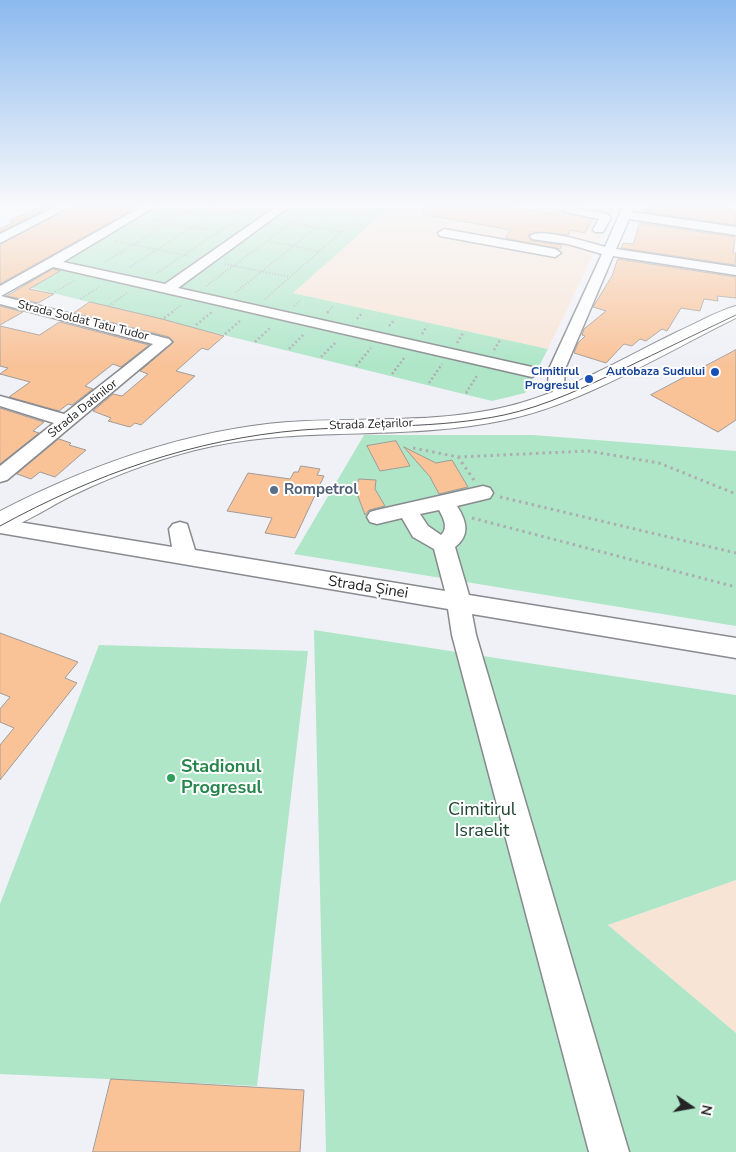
<!DOCTYPE html>
<html>
<head>
<meta charset="utf-8">
<style>
	body { margin:0 }
	#map { position:relative; width:736px; height:1152px; overflow:hidden; background:#f0f1f7; font-family:"Nunito Sans",sans-serif }
	canvas { display:block }
	.north { position:absolute; left:666px; top:1082px; width:50px; height:50px; -webkit-text-stroke:4px #fff; paint-order:stroke; rotate:102deg; font-size:14px; font-weight:700; line-height:20px; text-align:center; color:#242426 }
	.north::after { content:''; display:block; margin:auto; width:18px; height:22px; background:#242426; clip-path:polygon(50% 0,100% 100%,50% 72%,0 100%) }
</style>
</head>
<body>
<div id="map">
<canvas width="736" height="1152"></canvas>
<div class="north">N</div>
</div>
<script>
const ctx = document.querySelector('canvas').getContext('2d');
ctx.lineJoin = 'round';
function fill(path, color) { ctx.fillStyle = color; ctx.fill(path, 'evenodd'); }
function trace(path, color, width, dash) { ctx.strokeStyle = color; ctx.lineWidth = width; ctx.lineCap = dash ? 'butt' : 'round'; ctx.setLineDash(dash || []); ctx.stroke(path); }
function drawText(font, color, halo, rows, align = 'center') {
  ctx.font = font + ' "Nunito Sans",sans-serif'; ctx.lineWidth = 4; ctx.setLineDash([]); ctx.textBaseline = 'middle'; ctx.strokeStyle = halo; ctx.fillStyle = color; for (const [text, x, y, turn = 0] of rows) {
    ctx.save(); ctx.translate(x, y); ctx.rotate((+turn || 0) * Math.PI / 180); ctx.textAlign = isNaN(turn) ? turn : align; if (halo) ctx.strokeText(text, 0, 0); ctx.fillText(text, 0, 0); ctx.restore();
  }
}
fill(new Path2D(`
	M391,206H616L548,349L292,293Z
	M736,880V1033L608,925Z`), '#f8e4d5');
fill(new Path2D(`
	M157,206H391L293,293L548,349L525,393L492,401L20,285Z
	M364,435H533L736,451V626L294,554Z
	M314,630L736,695V880L608,925L736,1033V1152H326Z
	M99,645L308,651L257,1086L0,1074V904Z`), '#aee6c7');
const building = new Path2D(`
	M41,206H52L0,232V229L14,222L10,221Z
	M73,206H139L0,284V245Z
	M424,206H504L555,214L557,211L564,212L592,219L585,233L571,230L568,235L535,232L528,235L532,241L562,245L560,249L505,238L511,230L423,214Z
	M645,206H725L736,212V225L644,212Z
	M640,223L735,237L733,253H736L735,265L621,248L623,243L633,244Z
	M618,259L736,277V298L717,296L718,301L704,299L700,311L681,308L667,331L662,329L646,341L640,339L632,346L624,344L606,363L574,353L578,343L585,336L582,335L584,329L606,311L593,307L612,276Z
	M53,269L60,271L29,289L54,294L38,303L7,296Z
	M90,302L162,319L224,336L208,350L202,348L176,371L195,376L141,425L135,423L130,427L108,421L111,418L93,411L113,394L122,396L148,374L140,371L174,342L169,337L74,313Z
	M0,306L23,312L0,325Z
	M60,322L149,345L121,367L113,364L85,386L93,389L72,405L68,404L59,411L9,397L30,382L0,374L8,368L0,366V326L39,335Z
	M736,350V420L718,432L651,395Z
	M0,408L44,422L33,431L39,433L0,464Z
	M59,439L71,443L69,445L86,450L55,477L40,472L31,479L17,474Z
	M396,441L410,466L380,471L367,446Z
	M404,447L436,463L452,460L468,487L439,494L430,477Z
	M301,466L320,469L317,475L324,476L295,538L265,533L272,518L227,511L248,473L290,479L294,472H298Z
	M359,479L376,480L375,489L385,506L369,510L365,515L356,491Z
	M0,633L78,662L65,678L77,683L0,780V745L14,728L0,722V709L10,697L0,693Z
	M111,1079L304,1090L300,1152H93Z`);
fill(building, '#f9c297');
trace(building, '#a09b98', 1);
const minor = new Path2D(`
	M57,206H71L0,243V234Z
	M143,206H156L63,262L165,284L277,206H290L178,288L532,367L540,372L532,377L53,267L1,296L169,339L172,342L7,480L0,482V466L54,423L0,406V396L64,414L153,344L0,304V286Z
	M623,206H634L632,212L736,227V235L629,219L616,249L736,267V275L613,256L565,369L564,384L572,395L570,399H558L548,385L549,369L602,254L568,244L532,239L530,236C539,227 591,243 605,247Z
	M570,207L607,214L611,218L603,232H595L593,230L599,219L566,212L564,210Z
	M444,229L555,249L561,253L555,257L440,236L438,233Z
	M483,486L490,488L493,493L490,498L457,506C466,520 471,535 455,547L469,595L736,638V658L472,614L476,635L629,1152H589L452,635L448,609L0,533V519L172,547L169,529L173,524L180,522L187,524L195,550L445,591L434,549L413,537L402,518L377,524L370,522L367,517L370,512L377,510ZM439,510C443,517 449,528 441,535L428,526L420,514Z`);
const major = new Path2D(`
	M736,306V318C666,352 581,405 505,420C409,441 309,426 213,446C165,456 117,474 73,495C50,506 25,524 0,531V511C90,465 187,430 288,422C360,417 434,424 505,407C566,393 623,358 679,331C697,323 717,311 736,306Z`);
trace(minor, '#888a8f', 3);
trace(major, '#888a8f', 2);
trace(new Path2D(`
	M202,206L246,214
	M321,206L362,213
	M151,220L219,232
	M284,221L341,232
	M114,241L189,256
	M267,241L320,251
	M105,262L196,206
	M225,264L290,277
	M130,267L225,206
	M157,273L257,206
	M206,286L314,206
	M55,292L74,281
	M236,292L343,206
	M81,299L99,287
	M265,299L371,206
	M109,306L127,293
	M294,306L301,300
	M172,312L181,305
	M328,312L333,306`), '#adadb2', 2, [1, 2]);
trace(new Path2D(`
	M327,313L329,311
	M164,318L174,311
	M357,319L363,312
	M196,325L212,312
	M389,326L395,319
	M225,334L241,320
	M422,334L427,326
	M255,342L271,327
	M457,343L463,333
	M289,349L304,334
	M494,350L500,340
	M321,357L336,342
	M356,366L371,348
	M392,374L405,357
	M429,383L442,364
	M466,393L478,374`), '#adadb2', 2.5, [2, 2.5]);
trace(new Path2D(`
	M413,448L458,457L474,480
	M458,457L588,451L659,463L736,494
	M500,497L736,553
	M472,518L736,587`), '#adadb2', 3, [2.5, 4]);
fill(minor, '#fff');
fill(major, '#fff');
trace(new Path2D(`
	M0,526C95,474 194,439 302,430C369,425 437,429 504,415C546,406 585,387 623,369C661,351 698,333 736,315`), '#525356', 1);
const sky = ctx.createLinearGradient(0, 0, 0, 367);
sky.addColorStop(0, '#8bb9ee');
sky.addColorStop(0.56, '#f8f9fb');
sky.addColorStop(1, '#f8f9fb00');
ctx.fillStyle = sky;
ctx.fillRect(0, 0, 736, 367);
for (const [x, y, r, color] of [
	[715,372,5,"#1a4fb4"],
	[589,379,5,"#1a4fb4"],
	[274,490,5,"#5c6f8a"],
	[171,778,5,"#2e9e5b"]
]) { const dot = new Path2D(); dot.arc(x, y, r, 0, 2 * Math.PI); ctx.fillStyle = color; ctx.fill(dot); trace(dot, '#fff', 2); }
drawText('12px', '#242426', '#fff', [
	["Strada Soldat Tatu Tudor",83,321,14],
	["Strada Datinilor",83,409,-39],
	["Strada Zețarilor",371,425,-2]
]);
drawText('bold 12px', '#164399', '#fff', [
	["Cimitirul",579,372],
	["Progresul",579,386],
	["Autobaza Sudului",705,372]
], 'right');
drawText('bold 15px', '#4e5e75', '#fff', [
	["Rompetrol",284,490]
], 'left');
drawText('15px', '#242426', '#fff', [
	["Strada Șinei",368,588,9]
]);
drawText('bold 18px', '#27864d', '#fff', [
	["Stadionul",181,768],
	["Progresul",181,789]
], 'left');
drawText('18px', '#1e4331', '#fff', [
	["Cimitirul",482,811],
	["Israelit",482,832]
]);
</script>
</body>
</html>
